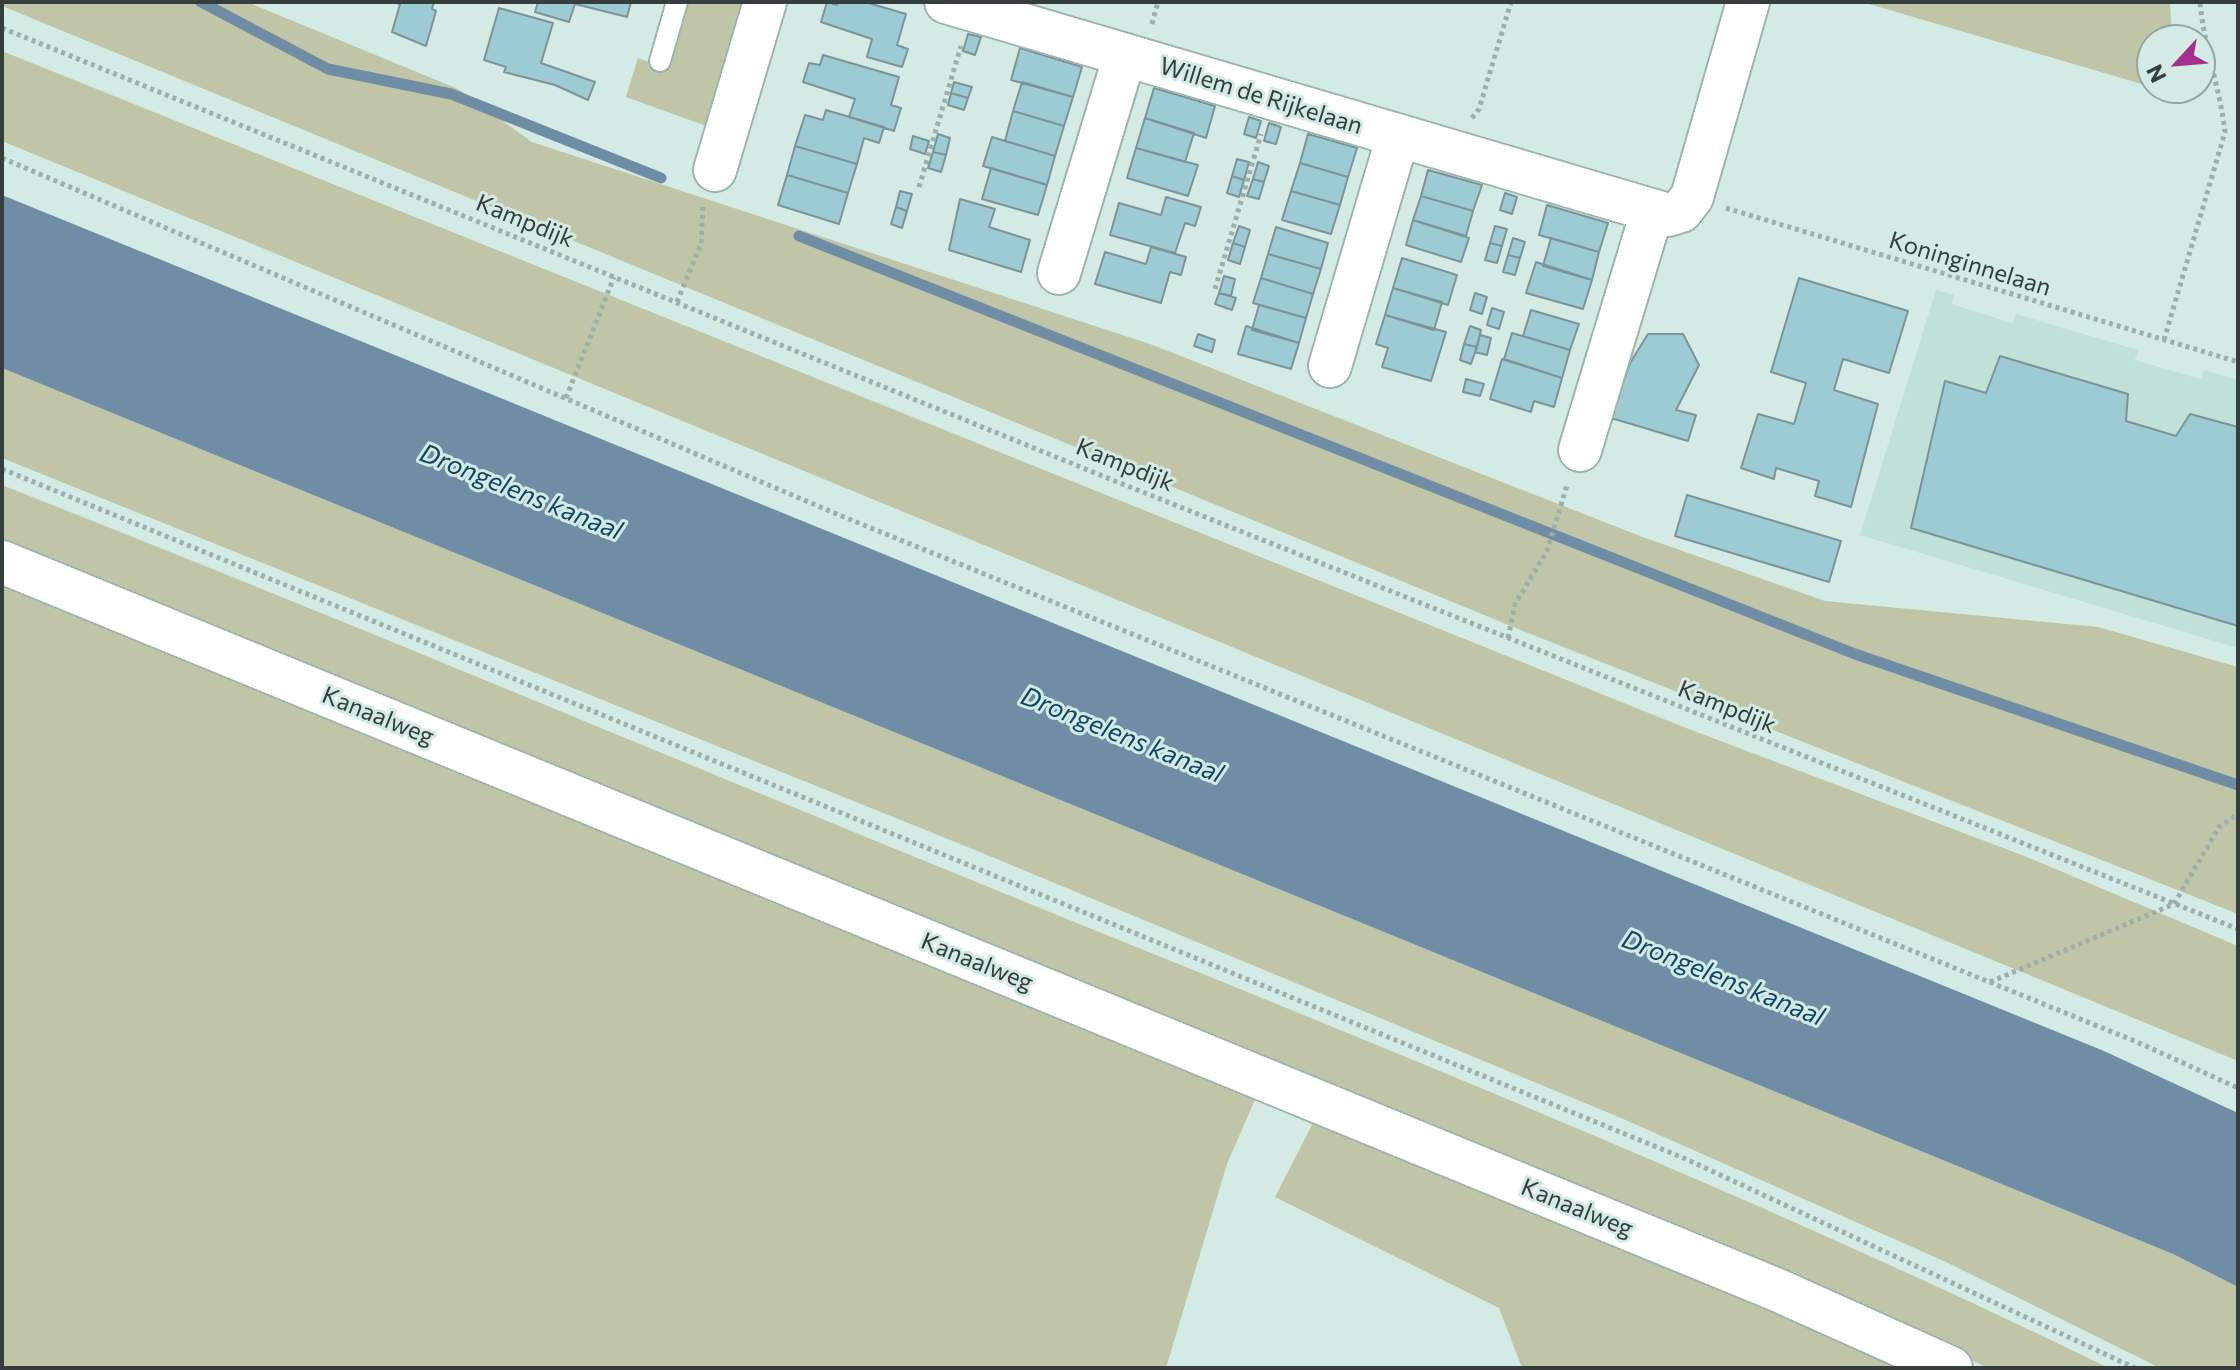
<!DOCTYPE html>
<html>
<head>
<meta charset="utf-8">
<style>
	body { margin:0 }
	#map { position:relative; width:2240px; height:1370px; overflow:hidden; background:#d3ebe4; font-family:Commissioner,sans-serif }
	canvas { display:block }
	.frame { position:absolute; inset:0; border:4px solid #353e3c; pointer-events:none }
	.north { position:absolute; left:2136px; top:24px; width:80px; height:80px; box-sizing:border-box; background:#d3ebe4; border:2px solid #94a6a1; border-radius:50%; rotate:244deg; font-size:22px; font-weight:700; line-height:32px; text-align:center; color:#353e3c }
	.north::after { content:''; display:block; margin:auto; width:28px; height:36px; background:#a4308b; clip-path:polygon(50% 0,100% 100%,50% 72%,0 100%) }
</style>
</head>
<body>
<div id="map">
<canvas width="2240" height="1370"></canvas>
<div class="frame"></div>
<div class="north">N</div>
</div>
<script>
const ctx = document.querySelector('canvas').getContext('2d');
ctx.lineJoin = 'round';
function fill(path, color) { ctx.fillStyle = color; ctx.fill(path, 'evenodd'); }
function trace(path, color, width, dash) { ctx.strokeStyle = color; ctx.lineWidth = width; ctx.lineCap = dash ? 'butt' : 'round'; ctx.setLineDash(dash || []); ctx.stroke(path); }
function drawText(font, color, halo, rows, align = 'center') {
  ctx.font = font + ' Commissioner,sans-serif'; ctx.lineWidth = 6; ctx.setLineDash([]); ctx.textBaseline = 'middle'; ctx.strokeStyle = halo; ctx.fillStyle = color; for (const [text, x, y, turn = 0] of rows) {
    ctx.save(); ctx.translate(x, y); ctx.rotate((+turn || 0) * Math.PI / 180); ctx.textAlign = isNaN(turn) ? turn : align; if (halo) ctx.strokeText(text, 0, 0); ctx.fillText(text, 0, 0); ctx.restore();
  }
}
fill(new Path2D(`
	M1936,290L1954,295L1952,304L2012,323L2016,314L2138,350L2135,360L2201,379L2204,370L2238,380V648L1860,535Z`), '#c0e1d8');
fill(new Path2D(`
	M2,2H247L458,89L532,142L1150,344L1640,536L1825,601L2098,627L2238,667V914L1523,631L2,6Z
	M687,2H756L709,127L626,97L638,58L666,68Z
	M1862,2H2170L2172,39L2152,40V87Z
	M2,51L1681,726L2027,857L2238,946V1061L2,141Z
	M2,368L2173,1254L2238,1287V1368H2160L1946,1262L1621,1118L975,850L2,458Z
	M2,485C333,615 661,754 991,888C1367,1041 1744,1190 2109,1368H1988L1855,1303L2,544Z
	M2,581L1257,1095L1227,1164L1166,1368H2Z
	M1315,1119L1916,1368H1522L1499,1308L1275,1197Z`), '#c1c5a7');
fill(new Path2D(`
	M2,195L2104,1051L2238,1113V1287L2173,1254L2,368Z`), '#6f8ea6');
trace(new Path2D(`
	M201,2L328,69L451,94L661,178
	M799,236L1855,654L2238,785`), '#6f8ea6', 11);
const building = new Path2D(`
	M392,2H434L432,9L436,11L426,46L392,32L400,4Z
	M538,2H631L627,17L575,4L569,22L535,12Z
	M827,2L837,5L838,2H865L906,14L897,45L908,49L902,67L867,57L872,39L821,22Z
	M499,8L553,23L541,63L595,82L588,100L555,85L504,72L506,67L484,60Z
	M968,34L981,37L975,55L963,51Z
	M1020,48L1082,67L1073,97L1011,80Z
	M823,55L899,77L891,105L901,108L894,131L849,117L855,99L803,82L809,63L820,65Z
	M954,82L972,87L968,98L951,93Z
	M1022,82L1073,97L1064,126L1013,111Z
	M1154,88L1215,106L1206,138L1145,118Z
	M951,93L968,98L964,110L948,105Z
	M826,110L884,127L879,143L864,138L857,164L795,146L805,115L823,120Z
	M1013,111L1064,126L1055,156L1005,141Z
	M1249,117L1261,121L1256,138L1244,134Z
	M1145,118L1194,133L1185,162L1136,148Z
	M1269,123L1281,127L1276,144L1264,141Z
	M938,134L950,138L946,155L933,152Z
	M1308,134L1357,148L1348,177L1300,163Z
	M913,136L929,141L925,154L910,149Z
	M992,137L1055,156L1047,185L983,166Z
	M795,146L857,164L848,193L787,175Z
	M1136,148L1198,165L1188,196L1127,178Z
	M933,152L946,155L941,172L928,168Z
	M1237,159L1249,162L1244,180L1232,176Z
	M1258,162L1269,166L1264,182L1253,179Z
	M1300,163L1348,177L1340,205L1291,191Z
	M991,168L1047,185L1038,215L982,199Z
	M1428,170L1482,185L1473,211L1421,196Z
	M787,175L848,193L839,224L778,205Z
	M1232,176L1244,180L1239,197L1227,193Z
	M1253,179L1264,182L1259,199L1247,196Z
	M900,191L912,194L907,211L896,207Z
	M1291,191L1340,205L1331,234L1282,220Z
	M1505,193L1517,197L1512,214L1500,210Z
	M1421,196L1473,211L1466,236L1413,220Z
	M1166,197L1201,207L1195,226L1185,223L1175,253L1110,235L1119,203L1161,215Z
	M960,199L995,209L989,227L1030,240L1021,272L949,250Z
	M1547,205L1608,223L1599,252L1539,235Z
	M896,207L907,211L902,228L891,224Z
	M1413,220L1469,238L1461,262L1406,245Z
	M1239,226L1250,230L1245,247L1233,243Z
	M1495,226L1507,229L1502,246L1490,243Z
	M1276,227L1328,243L1321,269L1268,254Z
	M1513,238L1525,242L1520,258L1508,255Z
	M1551,238L1599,252L1592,280L1543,266Z
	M1233,243L1245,247L1240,264L1228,260Z
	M1490,243L1502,246L1497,263L1485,260Z
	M1151,247L1186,257L1181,275L1170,272L1161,303L1095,284L1105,252L1146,264Z
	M1268,254L1321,269L1313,294L1261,278Z
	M1508,255L1520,258L1515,275L1503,272Z
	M1402,258L1457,275L1448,305L1393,288Z
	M1536,262L1592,280L1583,309L1526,293Z
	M1224,276L1235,279L1231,296L1219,293Z
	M1261,278L1313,294L1306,318L1253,303Z
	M1799,278L1908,311L1889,373L1843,359L1834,390L1878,404L1851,507L1815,496L1819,481L1776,468L1774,479L1741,468L1758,414L1794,424L1806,383L1771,372Z
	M1393,288L1442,302L1434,330L1385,315Z
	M1219,293L1236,298L1232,310L1215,304Z
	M1475,293L1487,297L1482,314L1470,310Z
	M1259,305L1306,318L1299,343L1252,330Z
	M1492,308L1504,312L1499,329L1487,325Z
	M1531,310L1579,324L1570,350L1523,336Z
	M1385,315L1446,332L1431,381L1382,367L1388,348L1376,344Z
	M1246,326L1299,343L1291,369L1238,354Z
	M1470,326L1481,330L1477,347L1464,344Z
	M1512,333L1570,350L1562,378L1504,359Z
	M1198,334L1215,340L1212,352L1194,346Z
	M1648,334H1683L1699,365L1676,410L1696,415L1688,441L1611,418L1630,363Z
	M1480,335L1491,338L1487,355L1475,352Z
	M1464,344L1477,347L1471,364L1460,360Z
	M2000,356L2128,394L2126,421L2176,436L2190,414L2238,427V626L1911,528L1945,381L1986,393Z
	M1502,359L1562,378L1554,407L1534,401L1531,412L1490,399Z
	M1466,379L1484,384L1480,396L1463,392Z
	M1687,495L1841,541L1829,582L1675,536Z`);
fill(building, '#9ccbd3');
trace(building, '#7d9397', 2);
const service = new Path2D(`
	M660,61L677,2`);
const minor = new Path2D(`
	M946,2L1668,215L1681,211L1692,197L1748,2
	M715,170L765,2
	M1059,273L1125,55
	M1330,366L1398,136
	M1580,450L1652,212
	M2,562L1775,1289L1951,1368`);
trace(service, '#9eb5ae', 24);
trace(minor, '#9eb5ae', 46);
trace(new Path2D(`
	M1152,24L1158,2
	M2,28L1115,481L2238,929
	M1472,118L1479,109L1511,2
	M2,158L839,515L2137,1042L2238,1088
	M919,187L961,46
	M1726,208L2238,362
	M1215,289L1261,134
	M677,302L701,244L703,206
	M2164,340L2225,132C2220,88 2204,47 2200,2
	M566,398L614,277
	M2,469L1686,1159L2135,1368
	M1508,638L1515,604L1547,551L1567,485
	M1990,982L2174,904L2219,827L2238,814`), '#9cafaa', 5, [4, 4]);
trace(service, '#fff', 20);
trace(minor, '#fff', 42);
drawText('24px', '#353e3c', '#d3ebe4', [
	["Willem de Rijkelaan",1261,96,17],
	["Kampdijk",525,221,22],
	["Koninginnelaan",1970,264,17],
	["Kampdijk",1125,465,22],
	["Kampdijk",1727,707,22],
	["Kanaalweg",378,716,22],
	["Kanaalweg",977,962,22],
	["Kanaalweg",1577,1208,22]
]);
drawText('italic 26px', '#104669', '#d3ebe4', [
	["Drongelens kanaal",521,492,22],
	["Drongelens kanaal",1122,735,22],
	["Drongelens kanaal",1723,978,22]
]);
</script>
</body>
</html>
